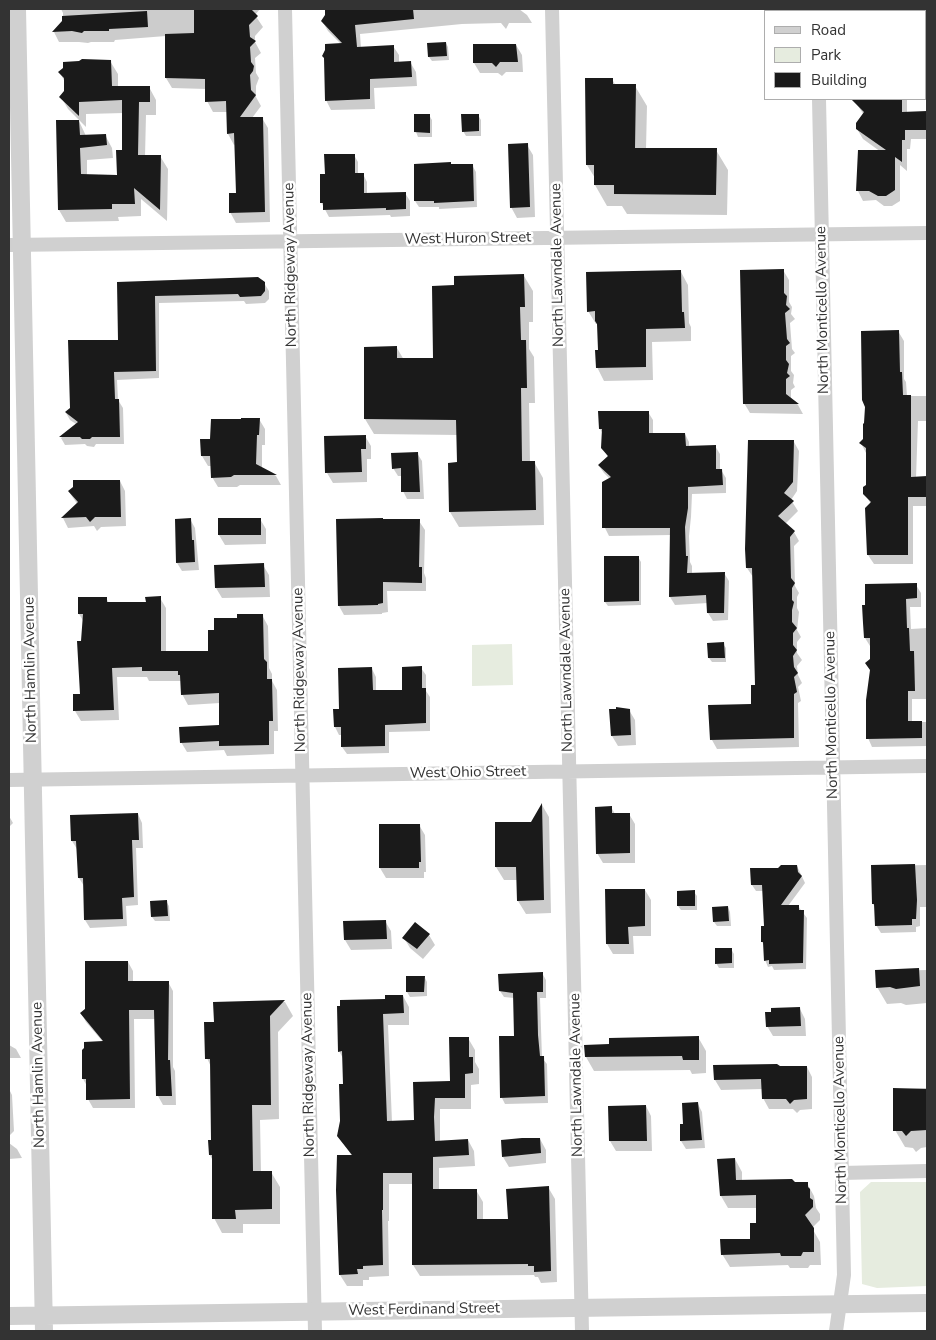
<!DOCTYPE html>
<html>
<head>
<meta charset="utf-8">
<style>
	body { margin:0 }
	#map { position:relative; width:936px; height:1340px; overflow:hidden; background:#fff; font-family:"Nunito Sans",sans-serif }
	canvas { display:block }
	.frame { position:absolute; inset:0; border:10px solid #333; pointer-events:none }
	.legend { position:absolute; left:764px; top:10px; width:162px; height:90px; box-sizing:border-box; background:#fff; border:1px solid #adadad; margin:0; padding:6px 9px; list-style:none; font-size:15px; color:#333 }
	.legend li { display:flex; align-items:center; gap:10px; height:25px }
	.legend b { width:25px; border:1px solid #adadad }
</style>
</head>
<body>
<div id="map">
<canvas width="936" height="1340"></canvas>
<div class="frame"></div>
<ul class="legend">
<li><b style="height:6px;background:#d0d0d0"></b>Road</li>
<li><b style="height:14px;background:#e6ecdf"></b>Park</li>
<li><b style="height:14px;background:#1a1a1a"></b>Building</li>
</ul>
</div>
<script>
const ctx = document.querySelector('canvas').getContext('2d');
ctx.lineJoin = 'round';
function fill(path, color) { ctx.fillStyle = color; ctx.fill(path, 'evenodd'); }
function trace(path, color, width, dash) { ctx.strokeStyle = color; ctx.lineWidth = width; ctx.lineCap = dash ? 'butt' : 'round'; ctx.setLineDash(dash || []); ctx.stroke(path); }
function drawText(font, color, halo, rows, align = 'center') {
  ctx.font = font + ' "Nunito Sans",sans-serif'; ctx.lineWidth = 5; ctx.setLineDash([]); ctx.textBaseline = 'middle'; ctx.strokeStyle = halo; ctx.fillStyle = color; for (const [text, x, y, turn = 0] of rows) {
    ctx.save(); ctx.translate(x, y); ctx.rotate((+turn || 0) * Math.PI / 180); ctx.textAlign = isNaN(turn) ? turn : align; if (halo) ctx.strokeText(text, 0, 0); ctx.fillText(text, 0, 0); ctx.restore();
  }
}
fill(new Path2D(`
	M512,644L513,685L472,686V645Z
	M871,1182H927V1286L877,1288L862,1284L860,1192Z`), '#e6ecdf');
fill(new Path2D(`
	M61,9H260L255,15L263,27L255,36V42L261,53L255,58L256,73L259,78L256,86V97L261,106L252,118H262L268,128L270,222L236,223L230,212L237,194L236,144L234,145L228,134V112H213L207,101L206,89L172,88L166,78V36L115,40L114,42H91L88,43L79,42H59L54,32L63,21V13Z
	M332,9H519L527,15L532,23H509L506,29L501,23L462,24L360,34L361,48L393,46L399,55V63L410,62L416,72L417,86L374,88L375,109L331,110L326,100L341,44L328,31L322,21Z
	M856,9H927V19H925V11H857Z
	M925,39H927V62H925Z
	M446,43L448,47L449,60L432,61L429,57Z
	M516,45L522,55L523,72H506L502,76L498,73H480L474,63Z
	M110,61L118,74V88L149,87L156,100V115H146L145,157L160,156L168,169L167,221L141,199V216L118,217L119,221L66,222L59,210L79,121L86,136L105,135L112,148L113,158L87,160V175L118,177L123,151L124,113L86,114V127L68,109L61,97L65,92V82L60,73Z
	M612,79L616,86H635L647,106L646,149L716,150L728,170L727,215L627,214L622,206H607L595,185V178L587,165Z
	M856,99H907V113H927V139H911L910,149H907V171L900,165V201L892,206H884L876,200L863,201L858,191L881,152L863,139L857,129L864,115L856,103Z
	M429,115L432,120V137H418L416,132Z
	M478,115L481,120V136H466L463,131Z
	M527,145L533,155L535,217L517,218L511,207Z
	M354,155L358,162V174H363L367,182V194L405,193L410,201V216L391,217L390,215L329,217L321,202L326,175Z
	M472,165L476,172L477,207L439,209V207H419L415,201L451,166Z
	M783,270L789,280V302L792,307L791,314L795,319L790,323L792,349L795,353L791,356V371L794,375L793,383L795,387L791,390V399L798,405L803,414L750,413L744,403Z
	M681,272L688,285L689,323L691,327V341L652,342L653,380L604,381L597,367L599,351L598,324H596L588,311Z
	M524,276L533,291V322H529V349L534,357L535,403H529L530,462H534L543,478L544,525L459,527L450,512L459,464L458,435L374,434L365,419L397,348L404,360H435L455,286Z
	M118,283H264L269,291V299L265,303L246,304L244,301L159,303V378L117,380L118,400L123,408L124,444H96L94,447L87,446L85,444L65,445L61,438L76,424L70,420L66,413L71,409L119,341Z
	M898,331L904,341V379L906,382L907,396H927V421H918L916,478H927V506H913V564H874L868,555L871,504L864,493L867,485L866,453L861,443L864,440Z
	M648,412L653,420V434H685L689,442V447L715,446L720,454V470H721L726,478V493L692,494L691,517L689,536L690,562L692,566V574L724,573L729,581L728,620L713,621L708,613V603L675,605L670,597L671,535L609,536L605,528L603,483L610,479L604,473L599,466L608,457L602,447L603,434L600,429Z
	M259,419L265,429V445H262V469L276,476L281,485H240L237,487H218L212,477V466H208L202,456Z
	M365,436L371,446V459H367V482L333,483L327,473Z
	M794,442L799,451L797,491L791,500L798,511L785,524L794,532L799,541L794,546L795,586L799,593L797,597V608L799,612L797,630L801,637L797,642V653L802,660L797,666L798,675L802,683L798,687L801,701L798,703L799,747L717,749L712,740L753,705L756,686L753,577L747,568Z
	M417,453L422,461L424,499H407L403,491V476H398L393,468Z
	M120,481L125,491L126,526L101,527L97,531L94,526L68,528L63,518L78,505L69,492Z
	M190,519L195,528L199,570L182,571L177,563Z
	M260,519L266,529V544L225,545L219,535Z
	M337,520L419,521L425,530L424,573L426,578V591H387L388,612L382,613V614L344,615L339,606Z
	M638,557L641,562V605L608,606L605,602Z
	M263,565L269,575L270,597L222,598L216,588Z
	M916,585L921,593V607H910L911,629L927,628V699H912V722H927V746L872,747L868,738L871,672L870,646L865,638Z
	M79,598H106L109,603H147L160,598L166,608V653L210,652L215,631L239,619L262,615L268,626L269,668L272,674V681L277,690L278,731H274V754L227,756L224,750L187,752L181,742L220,727V703L188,705L182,694L181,681H149L147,677H117L119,720L81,721L75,711L81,695L84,622L79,614Z
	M723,644L726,648V662H712L709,658Z
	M421,668L426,675V691L430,697V731L389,732V753L347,754L342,747V735H339L335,727V711L341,710L372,669L376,677V691H404Z
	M617,710H629L635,720L636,745L618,746L612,736Z
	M542,805L549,817L551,913L526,914L518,901V880H504L496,867L531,823Z
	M611,807L615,814H629L635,824V863H603L597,853Z
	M138,814L142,823L143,848H136L138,905L126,906L127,926L90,928L85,920L84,886L79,878L77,849L72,841Z
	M9,816L13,823L9,827Z
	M380,825H419L425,835L426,872H424V878H386L380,868Z
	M927,865V907H920V926L916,927V932L881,933L876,925V909L873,904L872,866Z
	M797,866L805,883L788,906H798L807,918L806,969L774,970L772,966L768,967L765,960L764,945L762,942V927H765L764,891H756L752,885L779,869Z
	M606,890H645L651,900V936H633L634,954H613L607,944Z
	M694,892L697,896V910H681L678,906Z
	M166,901L169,906L170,921H155L152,917Z
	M728,907L730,912L731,926H717L714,922Z
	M385,921L391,931L392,949L351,950L345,940Z
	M429,935L435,945L423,959L410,948L404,938Z
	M731,949L734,954V968H719L716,963Z
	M128,962L133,971V982H168L173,991V1067L175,1071L176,1105H163L158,1096L155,1019H134L135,1108H93L88,1099L87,1086L83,1079L103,1042L86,1022L81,1013Z
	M927,970V1003L906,1005L901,1003L887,1004L877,987L876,971Z
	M542,973L546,980V998H540L542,1058L547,1064L548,1103L505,1104L502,1098L515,1037L514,998L504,997L500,991Z
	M425,978L427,982V996L410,997L407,992Z
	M403,996L409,1007V1025H388L392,1122L415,1121V1084L451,1083L468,1038L475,1050V1062L479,1069V1084L471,1085V1109H440V1141L468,1140L474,1151L475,1166L439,1168V1190H476L483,1202V1220H509L548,1187L555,1199L557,1282L541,1283L538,1277H535L534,1275L420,1276L413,1265V1184H389V1221H388L389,1276L369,1277V1280H363V1286H347L340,1275L352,1156L338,1135V1131L341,1128L344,1085V1060L339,1051L386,1000Z
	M285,1002L293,1016L278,1032L279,1119L260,1120L261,1172H271L280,1187V1224H243V1233H222L214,1218L213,1161L210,1155L212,1142L211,1067L207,1058L215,1023V1003Z
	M800,1009L805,1019L806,1036H773L767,1026Z
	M698,1037L706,1051V1073L692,1074L690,1070L594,1071L586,1057Z
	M9,1045L16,1049L21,1058H9Z
	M779,1067H807L812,1077V1109L800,1110L797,1113L793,1109H769L763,1098V1089L721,1090L715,1080Z
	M927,1088V1147L921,1148L916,1152L913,1148L905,1147L895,1130L894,1089Z
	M9,1089L12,1095L14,1131L9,1136Z
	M698,1104L702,1112L705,1148L686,1149L681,1141L684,1126Z
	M646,1106L651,1116L652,1151H616L610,1141Z
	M540,1139L546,1150V1163L509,1167L503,1157Z
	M9,1143L17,1149L22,1158L9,1159Z
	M735,1159L742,1172V1181L807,1183L814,1196L816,1208L820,1214V1220L812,1228L820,1242L821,1265H810L808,1268H790L788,1265L730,1267L722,1254L751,1240L758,1224L757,1208H728L721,1196Z`), '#0003');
fill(new Path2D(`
	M194,9H251L258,16L249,25L250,37L256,41L250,47L251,62L254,66L253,71L250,75L251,90L256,95L240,117H263L265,212L229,213V193H236L234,133L227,134L226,101L205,102V79L165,78V34L194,33Z
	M325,9H413L414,19L355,25L357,47L394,45V62L411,61L412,77L370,79V99L325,101L324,58L322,56L325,50V44L342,43L321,21L325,15Z
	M147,11L148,27L109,29V31H84L82,33L72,31L52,32L62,21V16Z
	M446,42L447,56L428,57L427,43Z
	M473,44H516L518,62H500L496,67L492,63H473Z
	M82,59L111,60L112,86H150V102H139L138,155H161L160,210L134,188L135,204H112V209L58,210L56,120H79L80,135L106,134L107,145L80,148L81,174L117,175L116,150H122V100L79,102V116L59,97L64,91V78L58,72L63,68V62L79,61Z
	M585,78H613V84H636L635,148H717L716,195L614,194V185H594V165H586Z
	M851,99H902V112L927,111V130H905V140H902V162L895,157V190L886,196H878L869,191H856L858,150H886L856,129V123L864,112Z
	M414,114H430V133L414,132Z
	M461,114H479V131L462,132Z
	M528,143L530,207L510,208L508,144Z
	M324,154H355V173H364V193L406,192V209L386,210V208L323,210V203H320V174H325Z
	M451,162V164H473L474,201L434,203V201H414V164Z
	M784,269V293L787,296L786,305L790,309L785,313L787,339L790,343L786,346V360L789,364L787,373L790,376L786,379V394L799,404H743L740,270Z
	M681,270L682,312H684L685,328L646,329V367L596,368L595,350H598L597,324L595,321V311L587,312L586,272Z
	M524,274L525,307H520L521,340H526L527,388H521L522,461H535L536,510L449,512L448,463L457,462L456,420L364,419V347L397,346V358H433L432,286L454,285V276Z
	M258,277L265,282V291L261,296L240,297L238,294L155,296L156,371L114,372L115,399H119L120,437H92L90,439H82L80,437H59L78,422L65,412L70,408L68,340H118L117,282Z
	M899,330L900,372H902L903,395H911V477L927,476V497H908V555H867L865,508L871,502L863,494V487L866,485V448L859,443L863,439V424L864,423L865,407L862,400L861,331Z
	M598,411H649V433H685L686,446L716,445V469H722L723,485L688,487V508L685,527L686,556H688L687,573L725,572L724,613H707L706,595L669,597L670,528H602V482L611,477L598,465L608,456L601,448L602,429H599Z
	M241,418H260L259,435H257L256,464L277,475H234L231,477L211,478L210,456H201L200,439H210L211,419H241Z
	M366,435V449H361L362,472L325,473L324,436Z
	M748,440H794L793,482L784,493L794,501L778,516L795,531L790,537L791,578L795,583L792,588V600L794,602L792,610V622L797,628L793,633V645L797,650L793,656L794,667L798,673L794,677L797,692L794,694V738L710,740L708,705L751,704V685H755L752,568H746L745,549Z
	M418,452L420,492H401V468L392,469L391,453Z
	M73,480H120L121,517H95L90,522L86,517L61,518L78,502L68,491L73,487Z
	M191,518L192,540H194L195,562L176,563L175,519Z
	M218,518H261V535H218Z
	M383,518V519H420L419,567H422V583L383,582V603L378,604V605L338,606L336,519Z
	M604,556H639V601L604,602Z
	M264,563L265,587L215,588L214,565Z
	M917,583V598L906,599L907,628H909L910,651H914L915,691H908V721H922V738L866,739V700L870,670L865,663L870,659V638H864L863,623L862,605H865V584Z
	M161,596V651H208V630H214V618H237V614H263L264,659L267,662V679H272L273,721H269V745L219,746V741L180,743L179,727L219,725V693L181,695L180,675H178V671H142V667L112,668L114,710L73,711V694H80L77,641H81L83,614H78V597H107V602H146L145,597Z
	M724,642L725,658H708L707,643Z
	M422,666V688H426V723L385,725V746L341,747V727H334L333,709H339L338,668L372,667L373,690H402V667Z
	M616,707L630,709L631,735L611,736L609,709H616Z
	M542,803L544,900L517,901L516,867H495V822H531Z
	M612,806V813H630V853L596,854L595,807Z
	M138,813L139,840H132L134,897L122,898L123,919L84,920L83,878H78L76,841H71L70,815Z
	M379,824H420L421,862H419V868H379Z
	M915,864L917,900L916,919H912V925L875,926L874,904H872L871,865Z
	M781,865H797L798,872L802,876L781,905H799V910H804L803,963L769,964V960L764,961L763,942H761V926H764L762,885H751L750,868H778Z
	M605,889H645V926L628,927L629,944H606Z
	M695,890V906H677V891Z
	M167,900L168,916L151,917L150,901Z
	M728,906L729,921L713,922L712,907Z
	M386,920L387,939L344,940L343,921Z
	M415,922L430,934L417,949L402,938Z
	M715,948H732V963L715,964Z
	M85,961H128V981H169L168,1060H170L172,1096H156L154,1010H129L130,1099L86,1100V1079H82V1050L84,1048V1042L103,1041L80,1013L85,1009Z
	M919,968L920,986L896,989L890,987L876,988L875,970Z
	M543,972V992H537L538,1035L540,1056H544L545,1096L500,1098L499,1036H514L513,993L499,991L498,974Z
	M406,976H425L424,992H406Z
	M385,995H403L404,1013L383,1014L387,1121L414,1120L413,1082L450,1081L449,1037H469V1057H473V1073L465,1074V1098H435L434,1117L435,1141L468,1139L469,1155L433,1157V1189H477V1219H508L506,1189L549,1186L551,1271L534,1272V1266H528V1264L412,1265V1173H383V1210H382L383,1265L363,1266V1269H357L358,1274L339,1275L336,1190L337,1155H352L337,1136L340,1121L339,1084H343L342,1051L338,1052L337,1006H340V1000L385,999Z
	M285,1000L270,1016L271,1105H252L253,1171H272V1209L235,1210L236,1219H212V1155H209L208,1140H211L210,1059H205L204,1022H214L213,1002Z
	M800,1007L801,1026L766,1027L765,1012H771V1008Z
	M699,1036V1060H683L682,1056L585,1057L584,1045L609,1044V1038Z
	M777,1064L780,1066H807V1099L794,1100L790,1104L786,1099H762L761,1079L714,1080L713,1065Z
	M893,1088L927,1089V1130L911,1131L906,1136L902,1131H893Z
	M698,1102L702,1140L680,1141V1124H683L682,1103Z
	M646,1105L647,1141H609L608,1106Z
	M522,1138H540L541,1153L502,1157L501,1140Z
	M735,1158L736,1180L792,1179L795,1182H808V1187L810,1189V1198L813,1200V1207L805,1215L814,1228V1252H803L801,1256H781L780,1253L721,1255L720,1239H750V1223H756V1195L720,1196L717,1159Z`), '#1a1a1a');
trace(new Path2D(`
	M285,9L315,1331
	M552,9L582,1331
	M817,9V11
	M819,99L844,1275L836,1331
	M9,245L927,233
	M9,780L927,766
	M842,1173L927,1171`), '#d0d0d0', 14);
trace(new Path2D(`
	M17,9L44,1331
	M9,1316L927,1303`), '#d0d0d0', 18);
drawText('15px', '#333', '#fff', [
	["West Huron Street",468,239,-1],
	["North Ridgeway Avenue",291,265,-91],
	["North Lawndale Avenue",558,265,-91],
	["North Monticello Avenue",823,310,-91],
	["North Hamlin Avenue",31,670,-91],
	["North Ridgeway Avenue",300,670,-91],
	["North Lawndale Avenue",567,670,-91],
	["North Monticello Avenue",832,715,-91],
	["West Ohio Street",468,773,-1],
	["North Hamlin Avenue",39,1075,-91],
	["North Ridgeway Avenue",309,1075,-91],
	["North Lawndale Avenue",577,1075,-91],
	["North Monticello Avenue",841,1120,-91],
	["West Ferdinand Street",424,1310,-1]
]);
</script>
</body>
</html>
